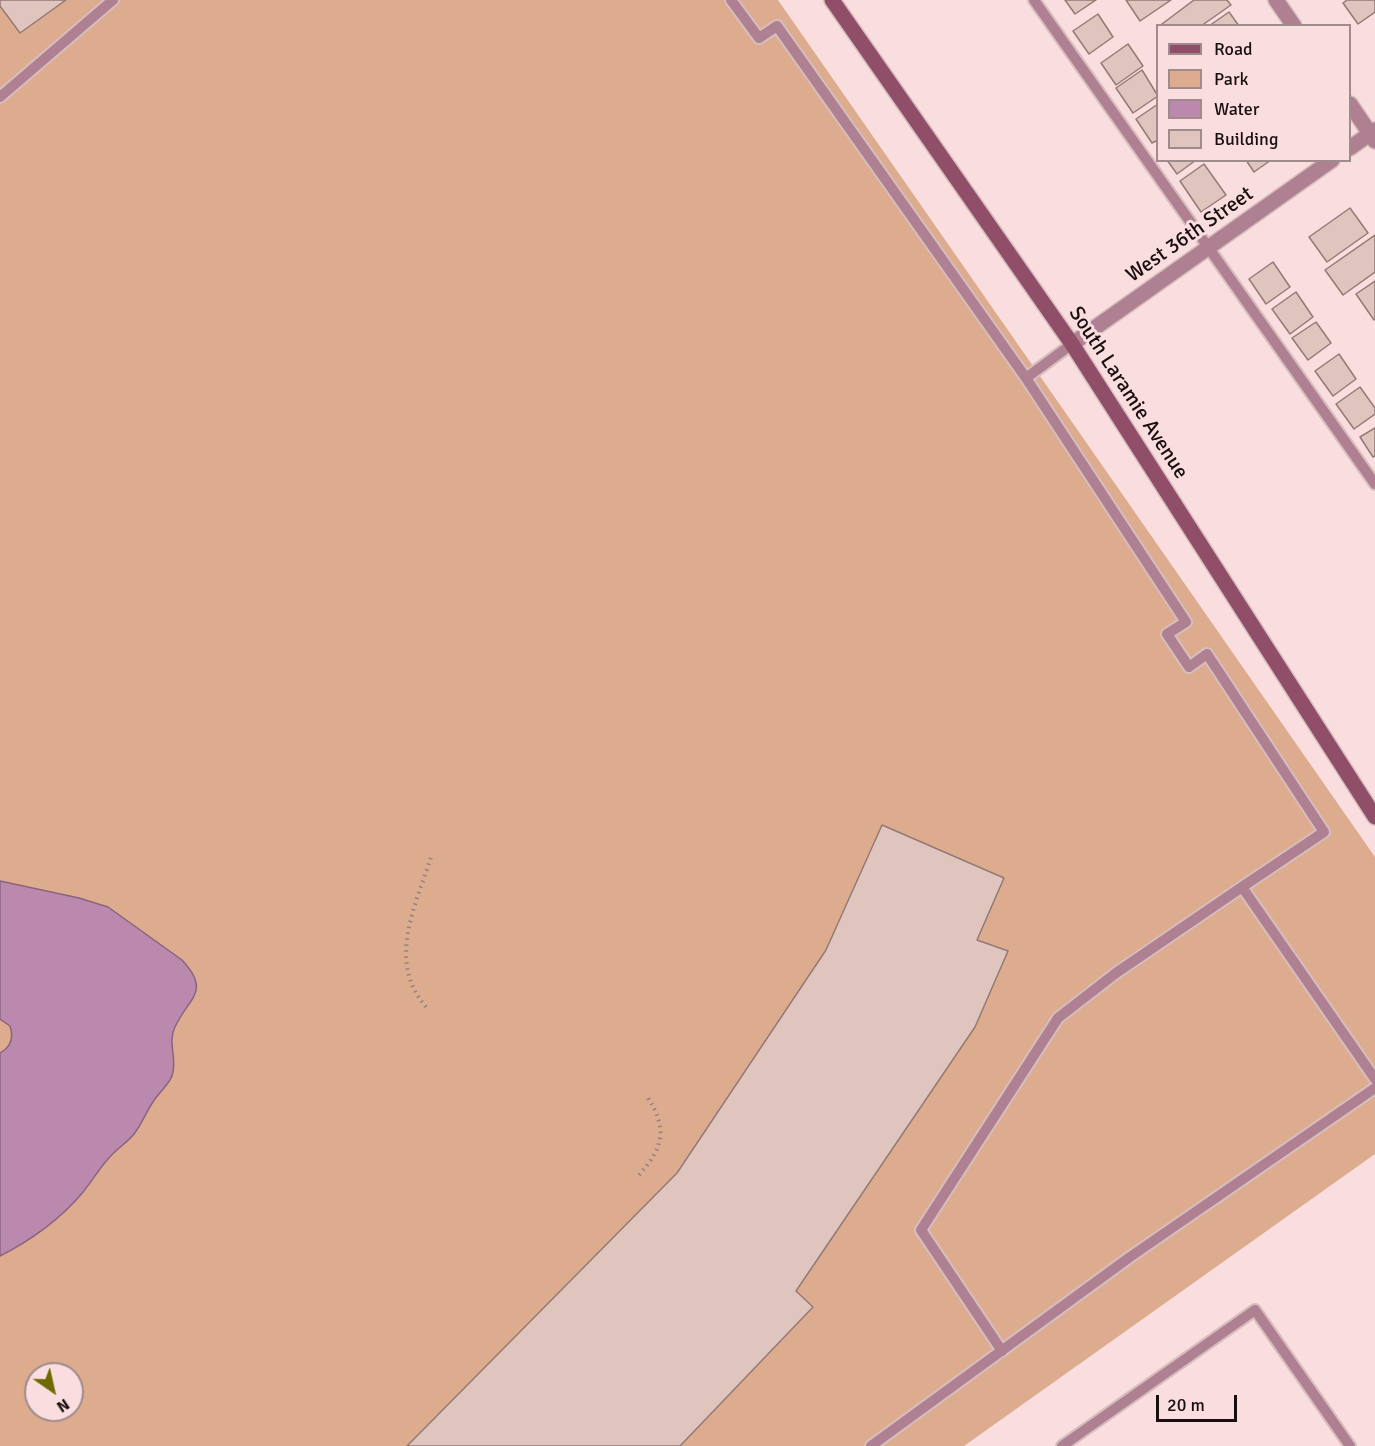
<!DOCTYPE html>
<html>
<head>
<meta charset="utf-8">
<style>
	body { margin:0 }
	#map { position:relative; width:1375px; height:1446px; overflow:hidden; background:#fadedf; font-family:Signika,sans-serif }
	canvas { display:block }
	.legend { position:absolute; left:1156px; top:24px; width:195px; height:138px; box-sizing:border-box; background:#fadedf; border:2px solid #a08b8c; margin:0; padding:8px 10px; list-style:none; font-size:18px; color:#190f10 }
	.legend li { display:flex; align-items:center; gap:12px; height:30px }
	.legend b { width:30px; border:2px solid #a08b8c }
	.north { position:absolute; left:24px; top:1362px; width:60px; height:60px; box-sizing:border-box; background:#fadedf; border:2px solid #a08b8c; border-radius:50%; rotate:146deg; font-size:16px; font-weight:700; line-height:24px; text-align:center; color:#190f10 }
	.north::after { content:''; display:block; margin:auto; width:21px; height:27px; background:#6d6a04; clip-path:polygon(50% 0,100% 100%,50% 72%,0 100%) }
	.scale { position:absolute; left:1156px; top:1395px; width:81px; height:27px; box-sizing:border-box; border:3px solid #190f10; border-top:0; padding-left:8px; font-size:18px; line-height:21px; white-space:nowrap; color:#190f10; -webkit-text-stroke:4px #fadedf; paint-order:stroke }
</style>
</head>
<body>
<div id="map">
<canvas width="1375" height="1446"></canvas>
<ul class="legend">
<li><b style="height:8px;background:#904e69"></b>Road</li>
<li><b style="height:16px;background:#ddac8f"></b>Park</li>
<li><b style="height:16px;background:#bb89ae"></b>Water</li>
<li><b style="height:16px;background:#e0c5bf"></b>Building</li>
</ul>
<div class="north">N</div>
<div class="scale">20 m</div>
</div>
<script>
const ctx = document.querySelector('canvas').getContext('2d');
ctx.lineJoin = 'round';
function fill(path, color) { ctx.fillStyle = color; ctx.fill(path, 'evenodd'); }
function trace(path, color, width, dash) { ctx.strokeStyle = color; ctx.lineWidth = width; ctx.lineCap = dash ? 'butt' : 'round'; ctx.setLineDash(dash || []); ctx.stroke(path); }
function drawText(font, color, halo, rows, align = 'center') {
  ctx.font = font + ' Signika,sans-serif'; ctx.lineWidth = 6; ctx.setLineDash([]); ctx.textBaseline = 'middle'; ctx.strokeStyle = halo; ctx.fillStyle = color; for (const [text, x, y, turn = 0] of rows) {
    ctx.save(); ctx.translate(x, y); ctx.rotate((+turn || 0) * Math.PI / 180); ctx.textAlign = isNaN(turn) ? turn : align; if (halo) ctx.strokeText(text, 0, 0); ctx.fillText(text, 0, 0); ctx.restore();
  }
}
fill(new Path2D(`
	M0,0H778L1375,857V1154L964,1446H0ZM36,1374H72V1410H36Z`), '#ddac8f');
const water = new Path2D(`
	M0,881L79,898L108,907L182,960C212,992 188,998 175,1027C167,1043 178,1060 172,1076C168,1086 158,1093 153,1102C146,1112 142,1124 134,1134C127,1143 116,1149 108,1159C99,1169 92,1181 83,1192C62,1218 30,1241 0,1256V1053C11,1047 14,1038 10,1026L0,1019Z`);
fill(water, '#bb89ae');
trace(water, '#8a647f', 1.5);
const building = new Path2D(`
	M0,0H66L20,33L0,6Z
	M1065,0H1096L1075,14Z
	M1126,0H1171L1140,21Z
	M1194,0H1227L1231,5L1201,26L1158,27Z
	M1347,0H1375V12L1358,24L1343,3Z
	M1229,12L1239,26H1209Z
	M1098,14L1113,37L1089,54L1073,31Z
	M1128,44L1143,66L1116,85L1101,63Z
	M1142,70L1158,96L1133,113L1116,88Z
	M1158,104V140L1152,143L1136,119Z
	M1167,160H1196L1177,174Z
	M1246,160H1271L1254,172Z
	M1204,164L1226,195L1201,212L1180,181Z
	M1350,208L1368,233L1327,262L1309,237Z
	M1375,235V272L1343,295L1325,270Z
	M1273,262L1290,287L1266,304L1249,279Z
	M1375,281V319L1374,320L1356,294Z
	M1296,292L1313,317L1290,334L1272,309Z
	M1316,322L1331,343L1308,360L1292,338Z
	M1339,354L1356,379L1333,396L1315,371Z
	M1360,387L1375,408V414L1354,429L1336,404Z
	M1375,428V456L1373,457L1360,437Z
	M882,825L1004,878L977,940L1008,951L975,1027L796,1291L813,1307L680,1446H407L677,1173L826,950Z`);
fill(building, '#e0c5bf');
trace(building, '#937a75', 1.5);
const lane = new Path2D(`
	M731,0L759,38L777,26L1026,378L1186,622L1167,634L1189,667L1207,654L1324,832L1242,887
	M1034,0L1375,484
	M0,97L113,0
	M1026,378L1072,344
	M1002,1351L921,1230L1058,1018L1116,973L1242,887L1375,1079
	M871,1446L1130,1257L1375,1088
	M1062,1446L1255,1310L1350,1446`);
const street = new Path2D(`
	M1276,0L1294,26
	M1350,104L1375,141
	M1350,148L1375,130
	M1072,344L1332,160`);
const secondary = new Path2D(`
	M832,0L1072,344L1375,817`);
trace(lane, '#d6bdbe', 14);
trace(street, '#d6bdbe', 18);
trace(secondary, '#d6bdbe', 18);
trace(new Path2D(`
	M426,1007C386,960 416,906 432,854
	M639,1175C663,1148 668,1129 648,1098`), '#958182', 4, [1.5, 4.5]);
trace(lane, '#af8091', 10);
trace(street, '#af8091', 15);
trace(secondary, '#904e69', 15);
drawText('21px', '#190f10', '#fadedf', [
	["West 36th Street",1190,235,-35],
	["South Laramie Avenue",1128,393,57]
]);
</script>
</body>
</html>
